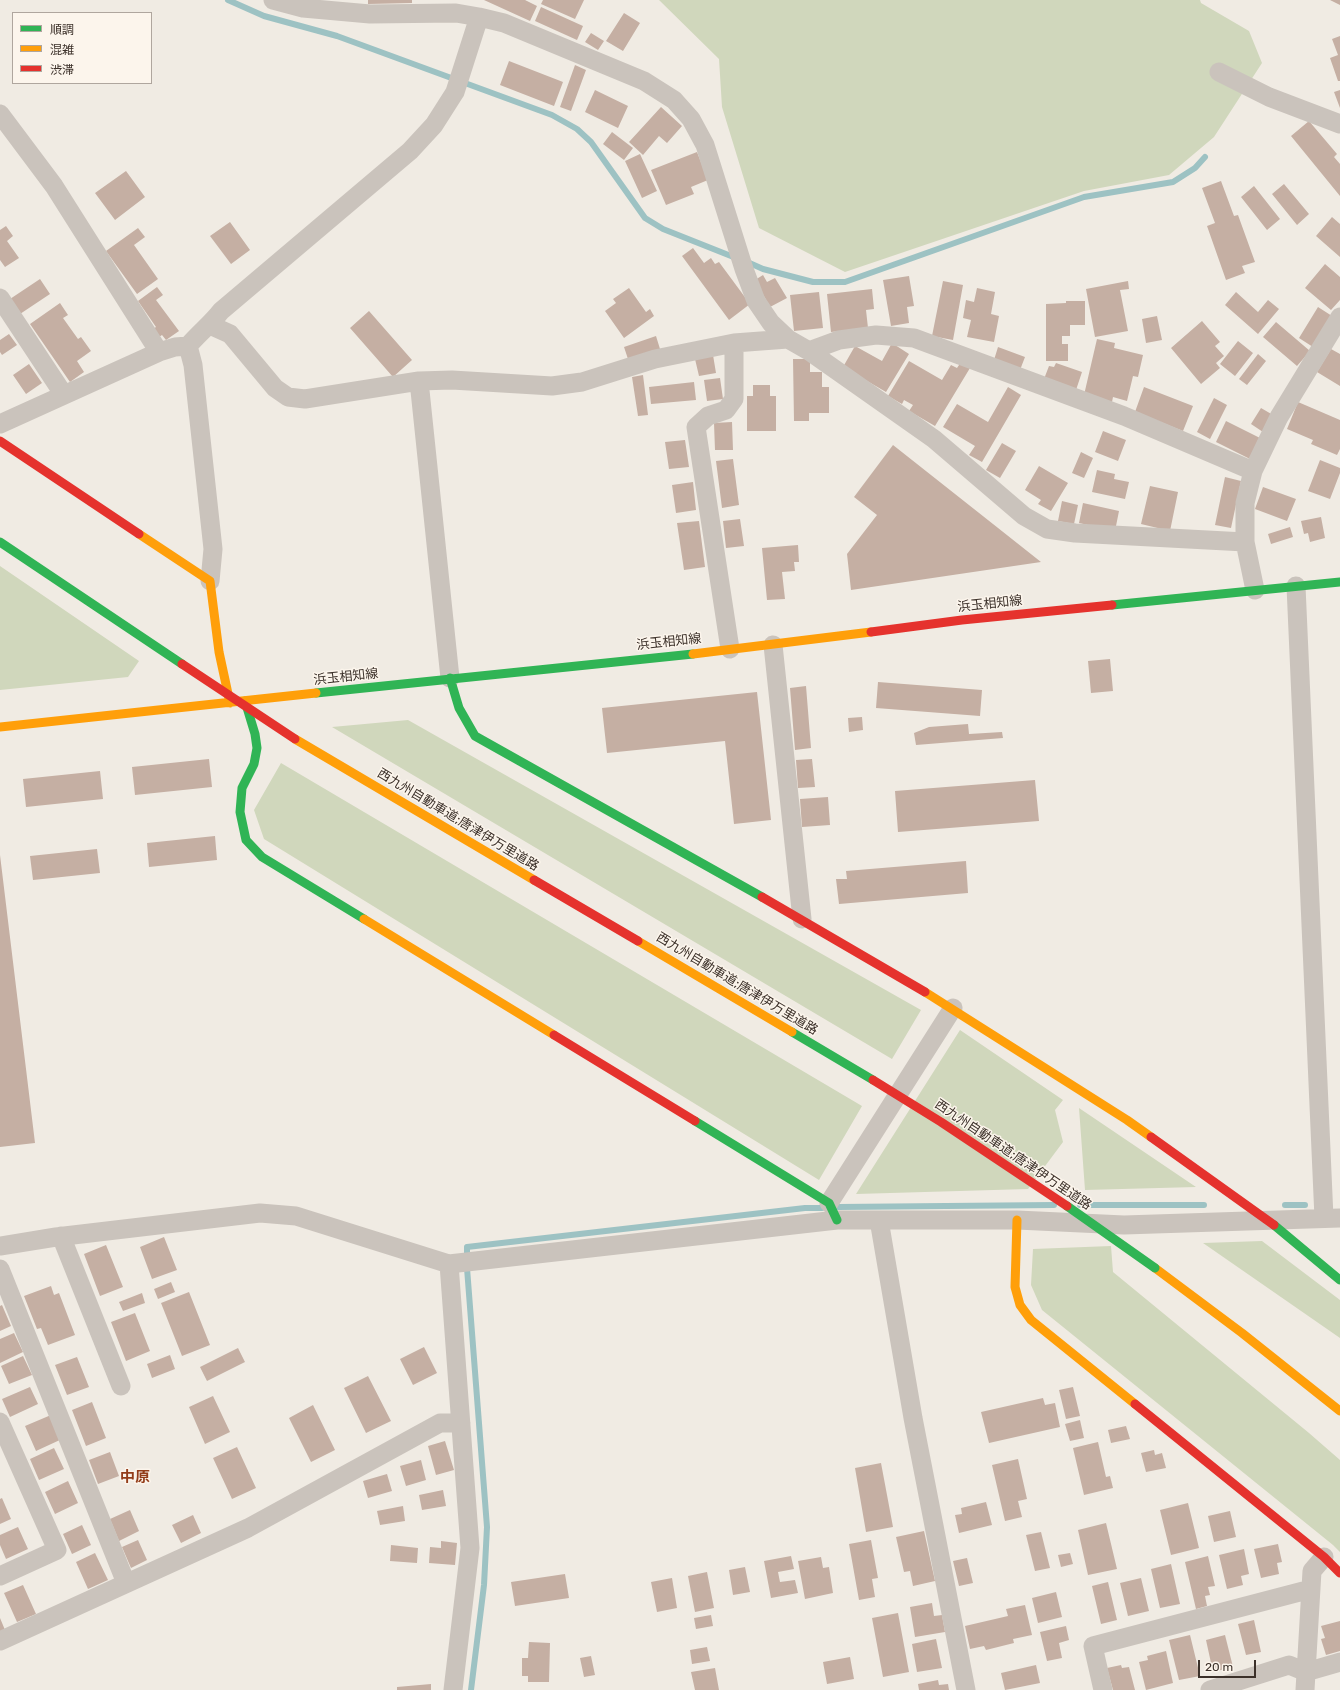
<!DOCTYPE html>
<html>
<head>
<meta charset="utf-8">
<style>
	body { margin:0 }
	#map { position:relative; width:1340px; height:1690px; overflow:hidden; background:#f0ebe3; font-family:Rubik,"Noto Sans JP",sans-serif }
	canvas { display:block }
	.legend { position:absolute; left:12px; top:12px; width:140px; height:72px; box-sizing:border-box; background:#fcf5ec; border:1px solid #afa69e; margin:0; padding:5px 7px; list-style:none; font-size:12px; color:#3b3029 }
	.legend li { display:flex; align-items:center; gap:8px; height:20px }
	.legend b { width:20px; border:1px solid #afa69e }
	.scale { position:absolute; left:1198px; top:1660px; width:58px; height:18px; box-sizing:border-box; border:2px solid #3b3029; border-top:0; padding-left:5px; font-size:12px; line-height:14px; white-space:nowrap; color:#3b3029; -webkit-text-stroke:3px #fcf5ec; paint-order:stroke }
</style>
</head>
<body>
<div id="map">
<canvas width="1340" height="1690"></canvas>
<ul class="legend">
<li><b style="height:5px;background:#30b455"></b>順調</li>
<li><b style="height:5px;background:#ff9f0a"></b>混雑</li>
<li><b style="height:5px;background:#e5322d"></b>渋滞</li>
</ul>
<div class="scale">20 m</div>
</div>
<script>
const ctx = document.querySelector('canvas').getContext('2d');
ctx.lineJoin = 'round';
function fill(path, color) { ctx.fillStyle = color; ctx.fill(path, 'evenodd'); }
function trace(path, color, width, dash) { ctx.strokeStyle = color; ctx.lineWidth = width; ctx.lineCap = dash ? 'butt' : 'round'; ctx.setLineDash(dash || []); ctx.stroke(path); }
function drawText(font, color, halo, rows, align = 'center') {
  ctx.font = font + ' Rubik,"Noto Sans JP",sans-serif'; ctx.lineWidth = 3; ctx.setLineDash([]); ctx.textBaseline = 'middle'; ctx.strokeStyle = halo; ctx.fillStyle = color; for (const [text, x, y, turn = 0] of rows) {
    ctx.save(); ctx.translate(x, y); ctx.rotate((+turn || 0) * Math.PI / 180); ctx.textAlign = isNaN(turn) ? turn : align; if (halo) ctx.strokeText(text, 0, 0); ctx.fillText(text, 0, 0); ctx.restore();
  }
}
fill(new Path2D(`
	M659,0H1200L1201,3L1249,31L1262,63L1214,137L1169,175L1084,191L845,272L759,228L722,107L719,59Z
	M0,566L139,661L128,677L0,690Z
	M408,720L921,1010L892,1059L332,727Z
	M281,763L862,1106L819,1180L264,839L254,810Z
	M960,1030L1063,1100L1055,1110L1063,1142L1028,1189L856,1194Z
	M1079,1108L1196,1187L1085,1190Z
	M1262,1241L1340,1300V1338L1203,1243Z
	M1111,1246L1113,1272L1309,1433L1340,1460V1552L1333,1545L1042,1310L1031,1285L1033,1249Z`), '#d0d7bc');
trace(new Path2D(`
	M228,0L264,16L337,36L552,115L577,129L591,142L645,218L663,229L736,258
	M745,261L763,269L813,282H845L1084,197L1173,182L1195,168L1205,157
	M1080,1205H1204
	M1285,1205H1305
	M838,1207L1054,1205
	M471,1690L484,1585L487,1527L467,1268V1247L805,1208H822`), '#9dc2c3', 6);
fill(new Path2D(`
	M368,0H412V3L368,4Z
	M484,0H525L537,6L530,21Z
	M543,0H584L575,19L541,4Z
	M1330,0H1340V5Z
	M541,7L583,26L577,40L535,21Z
	M624,13L640,23L623,51L606,41Z
	M591,33L604,41L598,50L585,42Z
	M1340,36V81H1338L1330,58L1338,55L1332,39Z
	M509,61L563,82L554,106L500,85Z
	M575,65L586,70L571,111L560,107Z
	M595,90L628,106L618,128L585,112Z
	M1340,90V108L1334,92Z
	M661,107L682,126L667,143L659,136L643,155L629,142Z
	M1309,121L1337,154L1334,157L1340,164V196L1291,136Z
	M612,132L633,148L624,160L603,144Z
	M697,152L708,180L691,187L694,194L666,205L651,170Z
	M640,154L657,191L642,198L625,161Z
	M126,171L145,197L115,220L95,193Z
	M1221,181L1234,216L1238,215L1255,262L1242,266L1245,273L1226,280L1207,226L1215,223L1202,188Z
	M1284,184L1309,214L1297,225L1272,194Z
	M1254,186L1280,219L1267,230L1241,197Z
	M1332,217L1340,224V257L1316,236Z
	M230,222L250,250L231,264L210,236Z
	M6,226L13,236L7,241L19,258L5,267L0,260V230Z
	M138,228L145,237L134,245L158,279L137,294L106,251Z
	M693,248L704,263L711,258L715,264L719,262L750,304L729,320L682,256Z
	M1325,264L1340,277V300L1331,310L1305,288Z
	M763,275L767,282L775,278L787,298L770,307L755,280Z
	M909,276L914,306L907,307L909,323L891,326L883,280Z
	M40,279L50,294L20,314L10,299Z
	M943,281L963,285L953,340L932,336Z
	M1128,281L1129,289L1120,290L1128,331L1095,337L1086,289Z
	M157,287L163,295L156,300L179,331L166,340L162,335L159,337L153,329L156,327L138,301Z
	M629,288L646,312L650,309L654,316L624,338L605,311L616,303L613,299Z
	M977,288L995,292L991,314L999,316L994,342L967,337L971,320L963,318L966,300L974,302Z
	M872,289L874,309L866,310L868,328L831,332L827,294Z
	M819,292L823,328L794,331L790,295Z
	M1236,292L1258,312L1268,300L1279,309L1258,334L1225,305Z
	M1066,301H1085V325H1070V336H1062V344H1068V361H1046V304L1066,303Z
	M60,303L68,315L63,318L78,339L81,337L91,351L77,361L84,372L70,382L30,324Z
	M1318,307L1332,316L1313,347L1299,338Z
	M369,311L412,360L393,377L350,328Z
	M1157,316L1162,340L1146,343L1142,319Z
	M1202,321L1220,342L1215,346L1224,356L1216,363L1220,368L1201,384L1171,348Z
	M1276,322L1310,351L1297,366L1263,337Z
	M9,334L17,345L2,355L0,352V340Z
	M656,336L660,349L628,359L624,347Z
	M1097,339L1115,343L1114,348L1143,355L1138,377L1133,376L1127,401L1113,397L1112,402L1084,395Z
	M1238,341L1253,353L1235,376L1220,364Z
	M892,343L909,354L886,392L843,367L855,346L882,361Z
	M998,347L1025,357L1020,370L994,360Z
	M1331,349L1340,354V386L1317,372Z
	M1258,354L1266,361L1247,385L1239,379Z
	M713,355L716,373L699,376L695,359Z
	M793,359H810V372H822V387H829V413H809V421H794Z
	M909,361L942,380L951,365L957,368L961,362L970,368L935,426L909,411L913,405L904,400L902,404L888,396Z
	M1056,363L1082,372L1076,390L1044,379L1049,366L1054,367Z
	M29,364L42,383L26,394L13,375Z
	M643,375L648,415L638,416L632,377Z
	M720,378L723,399L707,401L704,380Z
	M694,382L696,400L651,404L649,387Z
	M753,385H770V396H776V431H747V396H753Z
	M1008,387L1021,395L982,462L969,455L975,446L943,427L957,404L988,422Z
	M1144,387L1193,406L1183,431L1135,412Z
	M1214,398L1227,405L1210,439L1197,432Z
	M1298,402L1340,420V449L1337,455L1311,444L1313,440L1287,429Z
	M1261,408L1273,415L1263,432L1251,424Z
	M1226,421L1260,438L1250,459L1216,442Z
	M732,422L733,450H715L714,423Z
	M1103,431L1126,440L1118,461L1095,452Z
	M685,440L689,467L669,469L665,442Z
	M1002,443L1016,451L1000,478L986,470Z
	M893,445L993,524L1041,562L851,590L847,554L877,515L854,497Z
	M1081,452L1093,458L1084,478L1072,473Z
	M733,459L739,505L722,508L716,461Z
	M1320,460L1340,468V473L1330,499L1308,491Z
	M1039,466L1068,483L1051,511L1038,504L1041,500L1025,490Z
	M1097,470L1115,474L1114,479L1129,482L1125,499L1092,492Z
	M1225,477L1241,481L1231,528L1215,525Z
	M693,482L696,510L676,513L672,485Z
	M1150,486L1178,492L1170,531L1141,524Z
	M1263,487L1296,499L1287,521L1255,509Z
	M1062,501L1078,505L1074,524L1058,521Z
	M1083,503L1119,511L1115,531L1079,523Z
	M1321,517L1325,538L1310,542L1308,533L1304,534L1301,521Z
	M740,519L744,546L726,548L723,521Z
	M699,521L705,567L684,570L677,523Z
	M1290,527L1293,537L1271,544L1268,534Z
	M798,545L799,562H794L795,571L782,572L785,599L767,600L762,548Z
	M1110,659L1113,691L1091,693L1088,661Z
	M878,682L982,690L980,716L876,708Z
	M806,686L811,748L795,750L790,688Z
	M757,692L771,820L734,824L725,741L607,753L602,708Z
	M862,717L863,730L849,732L848,718Z
	M968,724L969,734L1002,732L1003,738L916,745L914,733L929,727Z
	M209,759L212,787L135,795L132,767Z
	M812,759L815,787L798,788L796,760Z
	M100,771L103,799L26,807L23,779Z
	M1035,780L1039,821L898,832L895,791Z
	M828,797L830,825L802,827L800,799Z
	M215,836L217,860L149,867L147,843Z
	M97,849L100,873L33,880L30,856Z
	M0,855L35,1143L0,1147Z
	M966,861L968,893L839,904L836,879H847L846,871Z
	M164,1237L177,1270L152,1279L140,1247Z
	M106,1245L123,1287L100,1296L84,1254Z
	M171,1282L175,1292L158,1299L154,1289Z
	M51,1286L54,1295L59,1293L75,1335L48,1345L41,1328L37,1329L24,1296Z
	M189,1292L210,1345L182,1356L161,1303Z
	M142,1293L145,1303L123,1311L119,1302Z
	M2,1305L11,1326L0,1331V1306Z
	M135,1313L150,1351L126,1361L111,1322Z
	M14,1333L23,1352L0,1363V1339Z
	M424,1347L437,1373L413,1385L400,1359Z
	M238,1348L245,1362L207,1381L200,1367Z
	M170,1355L175,1369L152,1378L147,1364Z
	M23,1356L32,1375L9,1384L1,1366Z
	M77,1357L89,1387L67,1395L55,1365Z
	M368,1376L391,1421L366,1433L344,1388Z
	M30,1387L38,1404L10,1417L2,1399Z
	M1073,1387L1080,1416L1066,1419L1059,1390Z
	M213,1396L230,1432L205,1444L189,1407Z
	M1043,1398L1045,1405L1055,1403L1060,1427L989,1443L981,1412Z
	M92,1402L106,1438L86,1446L72,1410Z
	M313,1405L335,1450L311,1462L289,1418Z
	M51,1415L62,1439L36,1451L25,1426Z
	M1080,1420L1084,1438L1070,1441L1065,1424Z
	M1126,1426L1130,1439L1111,1443L1108,1430Z
	M445,1441L454,1470L436,1475L428,1446Z
	M1098,1442L1106,1477L1110,1476L1113,1488L1084,1495L1073,1448Z
	M237,1447L256,1488L232,1499L213,1458Z
	M54,1448L64,1469L39,1480L30,1459Z
	M1154,1450L1155,1455L1162,1453L1166,1468L1146,1472L1141,1453Z
	M110,1452L119,1476L98,1484L89,1460Z
	M1018,1459L1027,1499L1018,1501L1022,1517L1005,1521L992,1465Z
	M421,1460L426,1480L406,1486L400,1466Z
	M881,1463L893,1527L866,1532L855,1468Z
	M387,1474L392,1491L368,1498L363,1481Z
	M68,1481L78,1503L55,1514L45,1492Z
	M443,1490L446,1506L422,1510L419,1495Z
	M2,1498L11,1519L0,1524V1499Z
	M986,1502L992,1525L959,1533L955,1515L962,1514L961,1508Z
	M1188,1503L1199,1548L1171,1555L1160,1510Z
	M403,1506L405,1521L380,1525L377,1511Z
	M130,1510L139,1531L119,1541L110,1519Z
	M1230,1511L1236,1537L1214,1542L1208,1516Z
	M193,1515L201,1533L181,1543L172,1525Z
	M1106,1523L1117,1569L1088,1575L1078,1530Z
	M82,1525L91,1545L72,1554L63,1534Z
	M18,1527L28,1549L6,1559L0,1545V1535Z
	M924,1531L935,1581L913,1586L910,1571L904,1572L896,1537Z
	M1041,1532L1050,1568L1035,1571L1026,1535Z
	M138,1540L147,1560L131,1568L122,1547Z
	M871,1540L878,1578L872,1579L875,1597L859,1600L849,1544Z
	M441,1541L457,1543L455,1565L429,1563L430,1547L441,1548Z
	M1278,1544L1282,1562L1277,1563L1279,1574L1261,1578L1254,1549Z
	M391,1545L418,1548L417,1563L390,1561Z
	M1244,1549L1249,1574L1241,1576L1243,1585L1227,1589L1219,1555Z
	M95,1553L108,1580L88,1589L76,1562Z
	M1070,1553L1073,1564L1061,1567L1058,1555Z
	M791,1556L794,1569L778,1572L780,1582L795,1580L798,1593L771,1598L764,1561Z
	M1208,1556L1215,1586L1208,1587L1210,1595L1205,1596L1207,1606L1196,1609L1185,1562Z
	M821,1557L823,1568L829,1567L833,1593L805,1599L798,1561Z
	M967,1558L973,1583L959,1586L953,1561Z
	M1171,1564L1180,1604L1160,1608L1151,1569Z
	M745,1567L750,1592L733,1595L729,1570Z
	M707,1572L714,1608L695,1612L688,1576Z
	M565,1574L569,1598L515,1606L511,1582Z
	M672,1578L677,1608L657,1612L651,1582Z
	M1141,1578L1149,1611L1128,1616L1120,1583Z
	M1108,1582L1117,1620L1101,1624L1092,1586Z
	M23,1585L36,1614L17,1622L4,1593Z
	M1056,1592L1062,1617L1038,1623L1032,1598Z
	M932,1603L934,1616L942,1615L945,1632L915,1637L910,1607Z
	M1025,1605L1032,1635L1013,1639L1014,1643L986,1650L984,1646L970,1649L965,1626L1008,1616L1006,1609Z
	M898,1613L909,1672L883,1677L872,1618Z
	M711,1615L713,1626L696,1629L694,1618Z
	M0,1618L5,1630L0,1632Z
	M1254,1620L1261,1652L1246,1655L1238,1624Z
	M1340,1621V1651L1326,1655L1321,1639L1325,1638L1321,1626Z
	M1066,1626L1069,1640L1059,1643L1062,1658L1047,1661L1040,1632Z
	M1190,1635L1200,1676L1179,1680L1169,1640Z
	M1225,1635L1233,1667L1213,1672L1206,1640Z
	M936,1639L942,1668L917,1672L912,1644Z
	M529,1642L550,1643L549,1682H528V1676H522V1658H528Z
	M707,1647L710,1661L692,1664L690,1650Z
	M1166,1651L1173,1683L1146,1690L1139,1662L1148,1660L1147,1656Z
	M591,1656L595,1675L584,1677L580,1658Z
	M850,1657L854,1679L827,1684L823,1662Z
	M1036,1665L1040,1683L1005,1690L1001,1673Z
	M1121,1665L1122,1668L1129,1667L1135,1690H1113L1107,1668Z
	M715,1668L719,1690H695L691,1672Z
	M938,1680L939,1685L948,1684L949,1690H919L918,1684Z
	M431,1684V1690H397V1687Z`), '#c5afa3');
trace(new Path2D(`
	M273,0L303,8L370,14L456,13L479,17L504,23L644,81L674,100L691,119L705,145L744,269L756,301L771,323L788,339L809,351L934,439L1024,516L1047,529L1075,533L1245,542
	M1219,72L1269,97L1340,124
	M0,114L54,186L159,352
	M0,298L64,395
	M210,325L230,334L275,388L288,397L305,399L419,381L452,380L552,386L582,382L655,359L734,343L788,339
	M188,346L193,365L213,549L210,581
	M809,351L839,340L876,335L914,338L1124,416L1253,471
	M419,381L450,678
	M0,424L159,352L175,347L188,346C199,333 211,324 221,311L410,151L434,125L455,92L479,17
	M1296,586L1324,1218
	M1255,590L1245,542V503L1253,471L1279,417L1340,317
	M773,645L802,919
	M730,649L696,427L708,416L726,410L734,399V343
	M829,1203L953,1008
	M879,1220L913,1418L966,1690
	M61,1236L121,1386
	M0,1246L56,1237L260,1213L296,1216L449,1264L837,1220H1017L1124,1225L1340,1218
	M449,1264L470,1548L453,1690
	M0,1269L126,1583
	M0,1422L57,1550L0,1576
	M0,1641L248,1528L440,1423H461
	M1103,1690L1093,1646L1311,1589
	M1210,1690L1289,1665L1306,1672L1340,1662
	M1305,1690L1312,1571L1324,1557`), '#cac3bc', 19);
trace(new Path2D(`
	M0,542L182,664
	M1112,605L1340,582
	M450,678L459,708L475,736L762,897
	M316,693L693,654
	M245,701L255,734L257,748L254,764L242,788L240,812L246,840L262,857L364,919
	M792,1032L873,1080
	M695,1121L829,1203L837,1220
	M1274,1225L1340,1280`), '#30b455', 9);
trace(new Path2D(`
	M139,534L210,581L219,652L230,703
	M693,654L871,632
	M0,727L316,693
	M295,739L534,880
	M364,919L554,1035
	M638,941L792,1032
	M925,992L1127,1120L1151,1137
	M1017,1220L1015,1287L1020,1305L1031,1320L1135,1404
	M1155,1268L1242,1333L1340,1411`), '#ff9f0a', 9);
trace(new Path2D(`
	M0,441L139,534
	M871,632L962,620L1112,605
	M534,880L638,941
	M762,897L925,992
	M554,1035L695,1121
	M1151,1137L1274,1225
	M1135,1404L1324,1557L1340,1573`), '#e5322d', 9);
trace(new Path2D(`
	M1067,1206L1155,1268`), '#30b455', 9);
trace(new Path2D(`
	M182,664L295,739
	M873,1080L941,1122L1067,1206`), '#e5322d', 9);
drawText('13px', '#3b3029', '#fcf5ec', [
	["浜玉相知線",990,604,-6],
	["浜玉相知線",669,642,-6],
	["浜玉相知線",346,677,-6],
	["西九州自動車道;唐津伊万里道路",458,820,31],
	["西九州自動車道;唐津伊万里道路",737,984,31],
	["西九州自動車道;唐津伊万里道路",1013,1155,34]
]);
drawText('bold 15px', '#933d1a', '#fcf5ec', [
	["中原",135,1478]
]);
</script>
</body>
</html>
